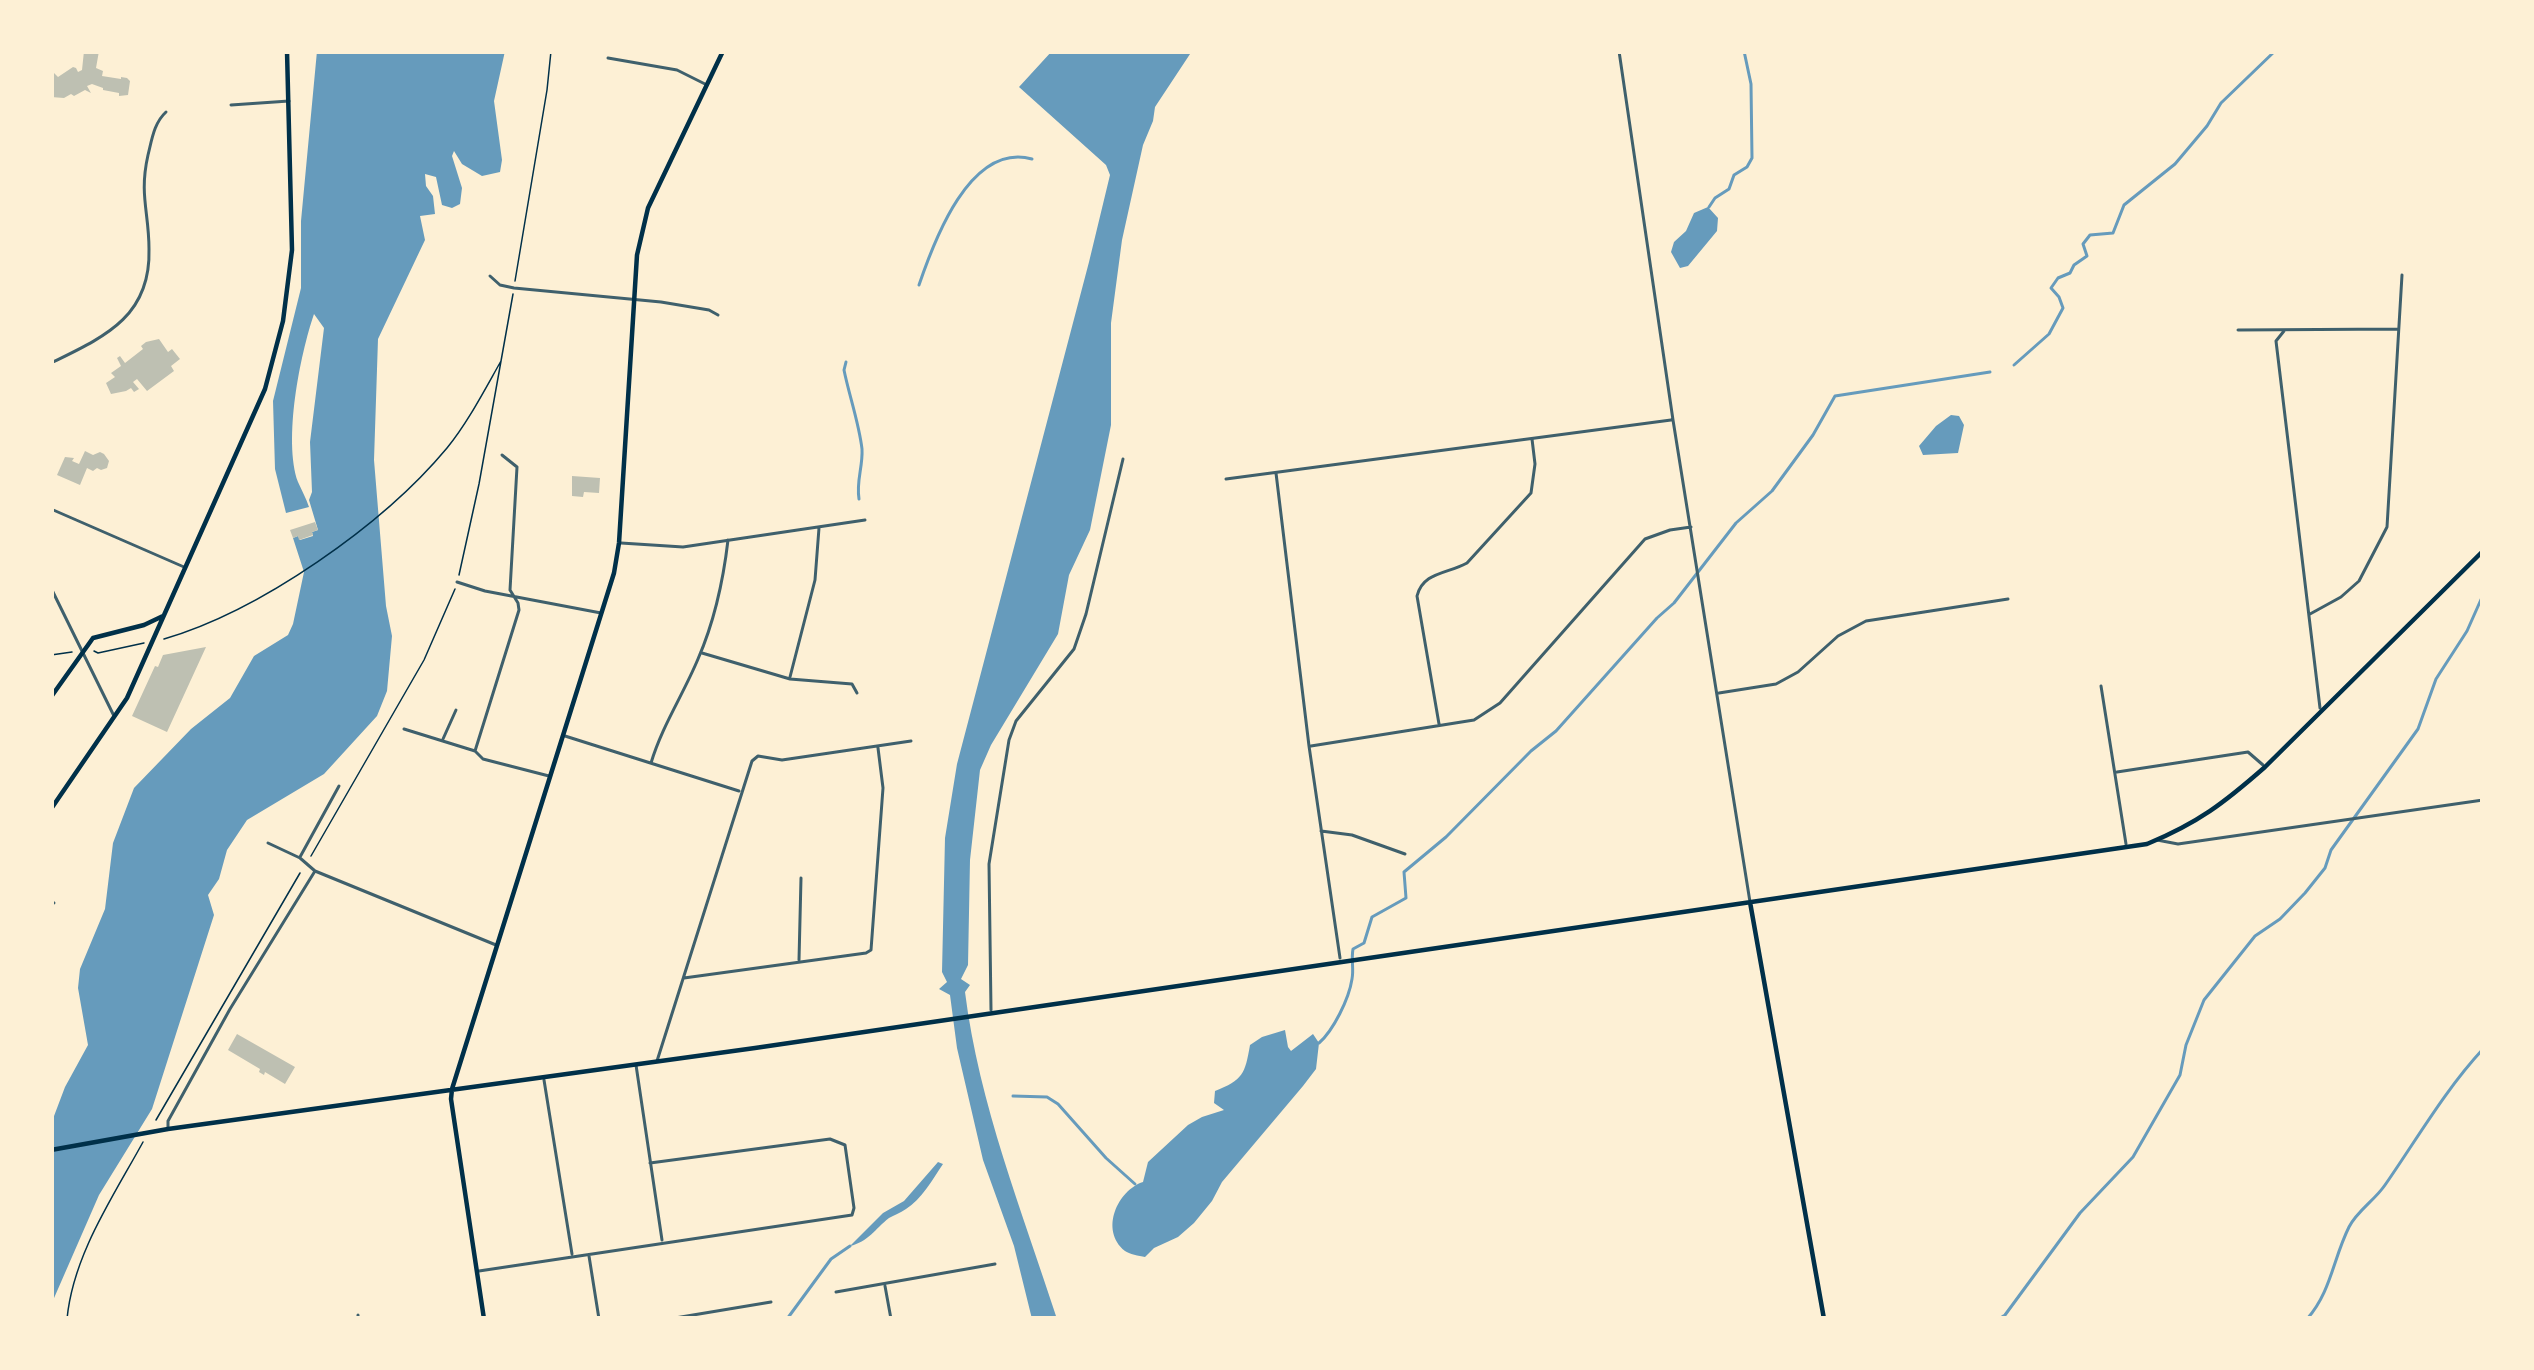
<!DOCTYPE html>
<html>
<head>
<meta charset="utf-8">
<style>
	body { margin:0 }
	#map { position:relative; width:2534px; height:1370px; overflow:hidden; background:#fdf0d5; font-family:Jost,sans-serif }
	canvas { display:block }
	.frame { position:absolute; inset:0; border:54px solid #fdf0d5; pointer-events:none }
</style>
</head>
<body>
<div id="map">
<canvas width="2534" height="1370"></canvas>
<div class="frame"></div>
</div>
<script>
const ctx = document.querySelector('canvas').getContext('2d');
ctx.lineJoin = 'round';
function fill(path, color) { ctx.fillStyle = color; ctx.fill(path, 'evenodd'); }
function trace(path, color, width, dash) { ctx.strokeStyle = color; ctx.lineWidth = width; ctx.lineCap = dash ? 'butt' : 'round'; ctx.setLineDash(dash || []); ctx.stroke(path); }
fill(new Path2D(`
	M317,51H505L494,101L502,160L500,172L482,176L462,164L454,151L452,156L462,188L460,204L452,208L442,205L436,177L425,174L426,186L433,196L435,214L420,216L425,240L378,339L374,460L386,606L392,636L387,691L377,716L324,774L247,820L227,850L219,879L208,895L214,915L152,1109L99,1195L51,1305V1124L65,1087L88,1045L78,988L80,969L105,909L113,843L134,788L191,729L230,698L254,656L288,635L293,624L304,572L293,538L298,536L300,540L313,536L312,532L318,530L309,500L312,492L310,442L324,328L314,314C300,355 283,440 298,482C301,489 306,498 309,507L286,513L275,469L273,401L301,288V221Z
	M1052,51H1192L1155,107L1153,121L1143,145L1122,240L1111,323V425L1090,530L1069,575L1058,634L991,745L980,770L970,860L968,965L961,979L970,985L965,992C979,1104 1022,1211 1057,1319H1032L1014,1246L983,1160L957,1048L950,995L939,989L947,982L942,972L945,838L957,764L1089,262L1110,175L1106,165L1019,87Z
	M1708,207L1718,218L1717,231L1688,266L1680,268L1671,252L1674,242L1686,231L1694,213Z
	M1951,415L1959,416L1964,425L1958,453L1923,455L1919,446L1936,426Z
	M1285,1030L1288,1047L1291,1051L1313,1034L1319,1043L1316,1069L1303,1086L1222,1182L1212,1201L1194,1223L1178,1237L1154,1248L1145,1257C1139,1256 1129,1254 1125,1251C1099,1230 1118,1190 1143,1182L1148,1162L1188,1125L1202,1117L1224,1110L1214,1103L1215,1091C1243,1080 1245,1074 1250,1045L1262,1037Z
	M938,1162L943,1164C933,1179 921,1200 906,1209C900,1213 894,1215 889,1218C875,1229 868,1242 850,1246L883,1213L904,1201Z`), '#669bbc');
trace(new Path2D(`
	M1709,207L1715,198L1729,189L1734,175L1747,167L1752,158L1751,84L1744,51
	M919,285C934,241 970,142 1032,159
	M846,362L844,370C849,395 859,423 862,449C863,467 856,481 859,499
	M2014,365L2049,334L2063,308L2059,297L2051,288L2058,278L2070,273L2074,265L2087,256L2083,244L2090,235L2113,233L2124,205L2175,164L2207,126L2221,103L2275,51
	M1319,1043C1333,1031 1349,999 1352,979C1354,969 1351,960 1353,949L1364,943L1372,917L1406,898L1404,872L1446,837L1531,751L1556,731L1657,618L1674,603L1736,523L1772,491L1813,435L1835,396L1990,372
	M1013,1096L1047,1097L1058,1104L1106,1158L1135,1184
	M787,1319L831,1259L850,1246
	M1999,1319L2005,1315L2080,1213L2133,1157L2180,1075L2186,1045L2204,1000L2255,936L2280,919L2305,893L2325,868L2331,850L2418,729L2436,679L2467,631L2483,595
	M2307,1319C2331,1292 2333,1259 2349,1227C2357,1211 2375,1200 2385,1185C2417,1139 2445,1090 2483,1049`), '#669bbc', 3);
fill(new Path2D(`
	M84,51H99L96,68L103,71L102,76L121,79V77L127,78L130,81L128,95L119,96V93L103,90V88L92,84L87,86L91,93L85,90L74,96L71,94L64,98L51,97V75L54,73L58,77L73,67L76,68L78,72L82,70Z
	M159,339L168,352L172,349L180,359L171,366L174,371L147,391L137,379L133,382L139,389L134,392L131,388L126,391L111,394L106,383L115,377L111,373L121,366L117,358L120,356L125,363L143,349L141,346L146,342Z
	M85,451L93,455L100,452L104,454L109,461L107,468L101,470L97,468L93,471L87,468L80,485L57,475L65,457L74,458L72,461L79,464Z
	M572,476L600,478L599,493L584,492L583,497L572,496Z
	M315,522L318,530L312,532L313,535L299,540L298,536L293,538L290,530Z
	M206,647L167,732L132,716L155,666L158,667L163,655Z
	M237,1034L295,1067L285,1084L265,1072L264,1075L259,1072L260,1069L228,1050Z`), '#bec0b2');
trace(new Path2D(`
	M515,281L547,90L551,51
	M459,575L479,484L513,294
	M164,639C260,611 383,525 447,448C468,422 484,391 501,361
	M94,651L98,653L144,643
	M51,655L72,652
	M311,856L424,660L455,589
	M156,1120L300,873
	M67,1319C73,1255 113,1197 143,1142`), '#003049', 1.5);
trace(new Path2D(`
	M1619,51L1673,420L1750,902
	M608,58L677,70L705,84
	M231,105L289,101
	M490,276L500,285L514,288L661,302L709,310L718,315
	M2238,330L2398,329
	M2284,331L2276,341L2320,708
	M51,363C104,337 151,317 149,249C149,212 139,195 148,155C152,139 154,123 166,112
	M1276,473L1309,746L1340,958
	M1226,479L1671,420
	M51,509L184,567
	M621,543L683,547L865,520
	M457,582L485,591L601,613
	M2310,614L2341,597L2359,581L2387,527L2402,275
	M702,653L790,679L852,684L857,693
	M790,677L815,580L819,528
	M2101,686L2126,844
	M1719,693L1776,684L1798,672L1838,636L1866,621L2008,599
	M1439,724L1417,596C1423,572 1447,574 1467,563L1531,493L1535,464L1532,439
	M404,729L475,751L483,759L549,776
	M565,736L739,791
	M443,739L456,710
	M1311,746L1474,720L1500,703L1645,539L1670,530L1691,527
	M475,751L519,610L518,603L510,590L517,467L502,455
	M651,763C662,726 683,695 698,659C715,620 723,583 728,540
	M2117,772L2248,752L2263,765
	M1321,831L1352,835L1405,854
	M268,843L300,858L315,871L496,945
	M300,857L339,786
	M51,901L54,903
	M799,960L801,878
	M684,978L866,953L871,950L883,788L878,748
	M991,1010L989,864L1009,740L1016,721L1074,649L1086,614L1123,459
	M657,1061L752,761L758,756L782,760L911,741
	M636,1065L662,1240
	M544,1080L572,1254
	M168,1128V1121L230,1009L315,871
	M589,1256L599,1319
	M479,1271L852,1215L854,1208L845,1145L830,1139L650,1163
	M885,1286L891,1319
	M836,1292L995,1264
	M358,1315V1319
	M669,1319L771,1302`), '#3f606c', 3);
trace(new Path2D(`
	M51,588L114,716
	M2157,840L2178,844L2483,800`), '#3f606c', 3);
trace(new Path2D(`
	M51,697L93,638L144,625L163,616
	M51,809L127,698L265,389L283,321L292,250L287,51
	M1750,902L1824,1319
	M51,1150L168,1129L755,1048L2147,844C2198,823 2224,803 2265,767L2483,551
	M484,1319L451,1099L452,1089L614,573L619,543L637,255L648,208L723,51`), '#003049', 4.5);
</script>
</body>
</html>
